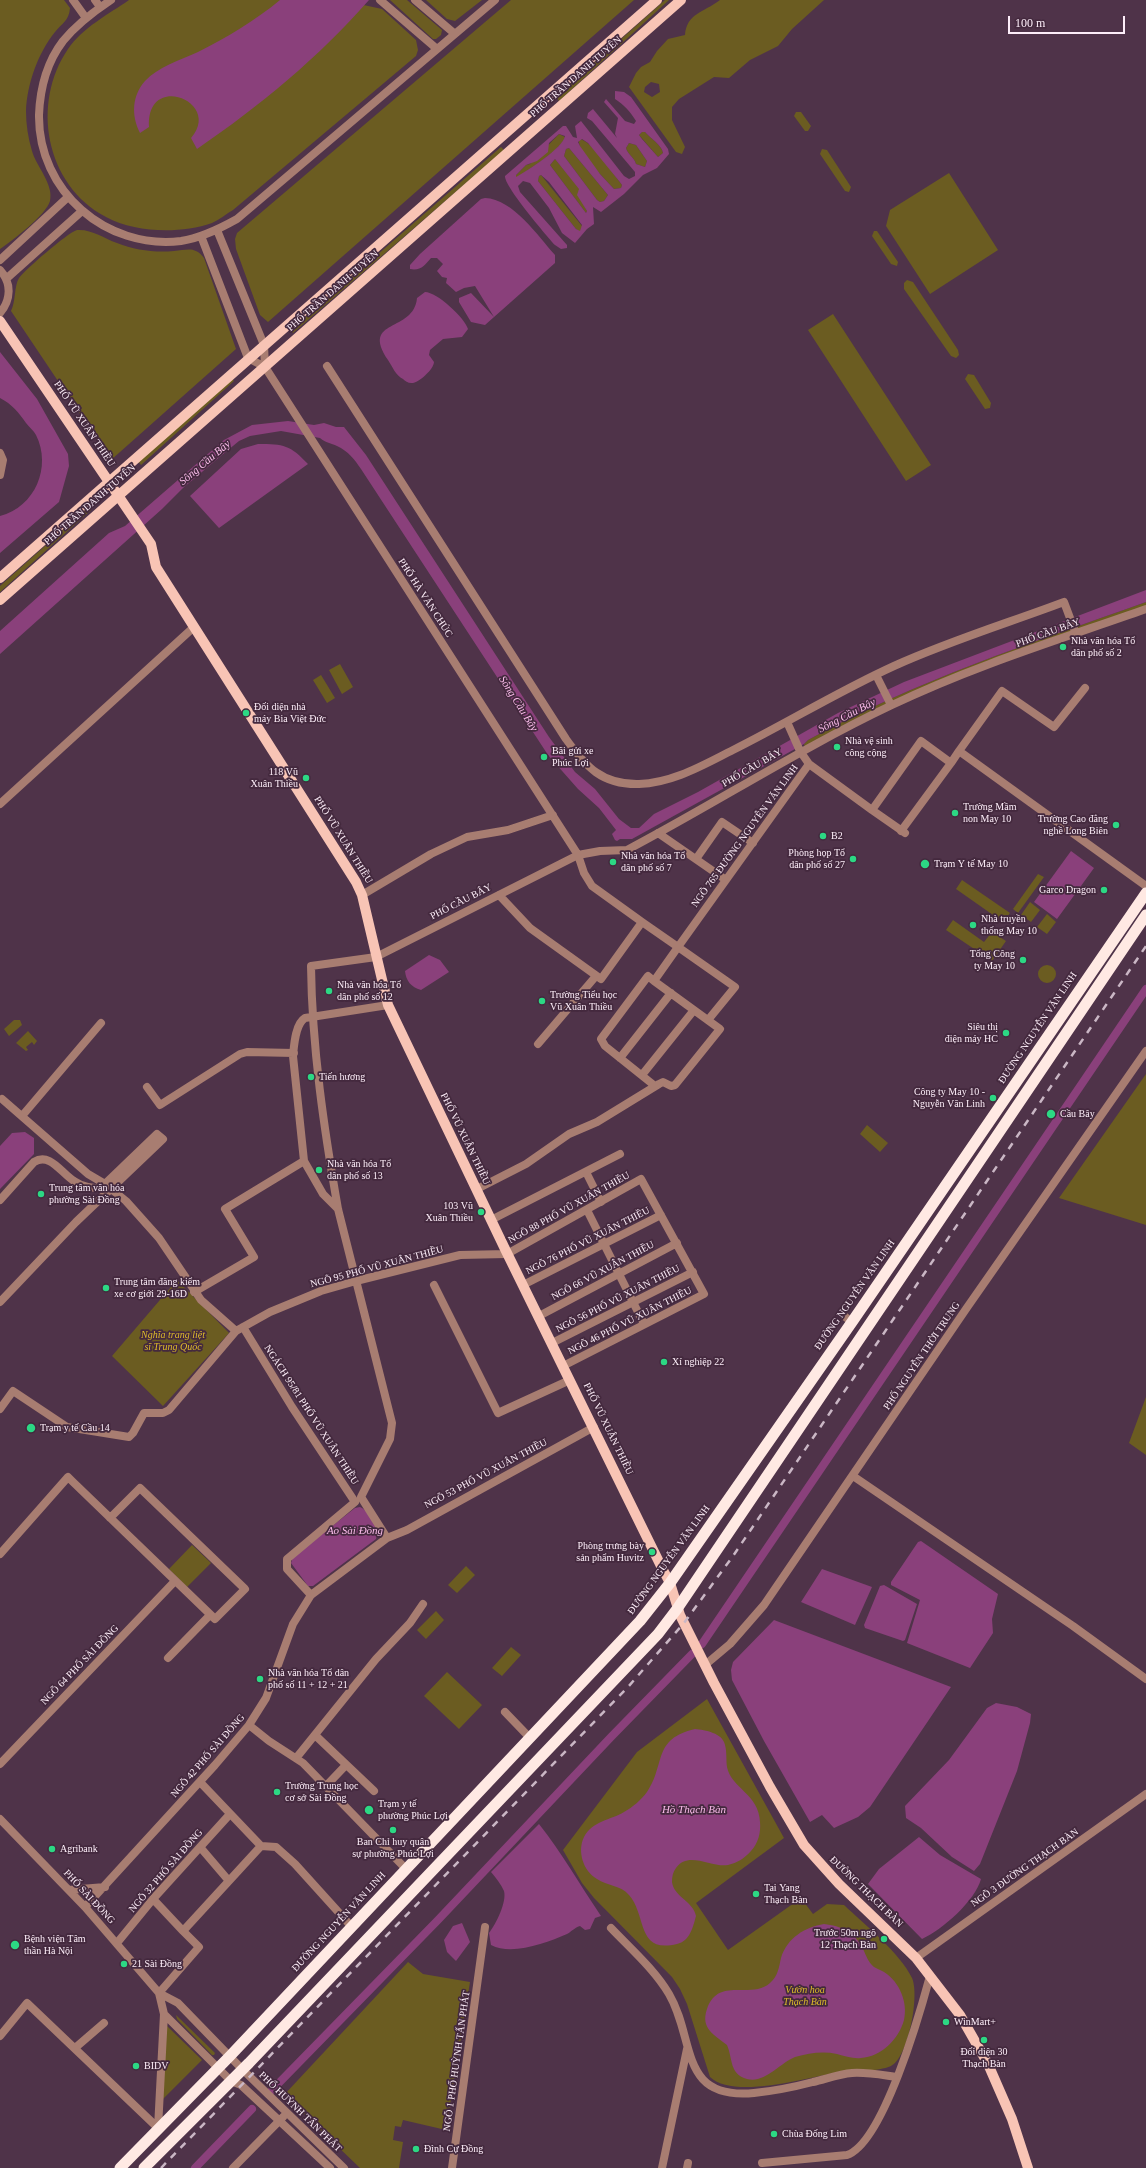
<!DOCTYPE html>
<meta charset="utf-8">
<style>
body{margin:0}
#map{position:relative;width:1146px;height:2168px;overflow:hidden;background:#4f3349;font-family:Georgia,serif}
canvas{display:block}
.scale{position:absolute;left:1008px;top:16px;width:117px;height:18px;box-sizing:border-box;border:2px solid #fdeef9;border-top:0;padding-left:5px;font-size:12px;line-height:14px;white-space:nowrap;color:#fdeef9;-webkit-text-stroke:3px #44293e;paint-order:stroke}
</style>
<div id="map">
<canvas width="1146" height="2168"></canvas>
<div class="scale">100 m</div>
</div>
<script>
const ctx = document.querySelector('canvas').getContext('2d');
ctx.lineJoin = 'round';
function fillPath(path, color) { ctx.fillStyle = color; ctx.fill(path, 'evenodd'); }
function stroke(path, color, width, dash) { ctx.strokeStyle = color; ctx.lineWidth = width; ctx.lineCap = dash ? 'butt' : 'round'; ctx.setLineDash(dash || []); ctx.stroke(path); }
function write(font, color, halo, rows, align = 'center') {
  ctx.font = font + ' Georgia,serif'; ctx.lineWidth = 3.5; ctx.setLineDash([]); ctx.textBaseline = 'middle'; ctx.strokeStyle = halo; ctx.fillStyle = color; for (const [text, x, y, turn = 0] of rows) {
    ctx.save(); ctx.translate(x, y); ctx.rotate((+turn || 0) * Math.PI / 180); ctx.textAlign = isNaN(turn) ? turn : align; if (halo) ctx.strokeText(text, 0, 0); ctx.fillText(text, 0, 0); ctx.restore();
  }
}
const green = new Path2D(`
 M0 0H64L70 8C69 21 62 23 55 32 38 53 27 84 26 111 26 124 28 138 32 151 36 166 54 184 50 201 46 215 13 240 0 249Z
 M129 0H355L359 4 382 9 416 40 418 50 416 56 233 210C226 214 219 220 212 223 180 234 136 233 106 217 45 185 31 103 68 49 82 28 109 14 129 0Z
 M390 0H407L442 30 441 35 436 39H433Z
 M426 0H482L455 21 447 19Z
 M511 0H634L268 322 260 315 236 249 235 239 237 233Z
 M665 0H669L559 101 556 97Z
 M720 0H824L792 29 778 46 750 60 729 78 714 77 679 99 672 107V120L685 147 682 154 676 152 629 87 636 73 641 67 650 62 657 51 668 39 685 35C687 13 703 13 720 0ZM651 82 659 84 660 92 652 97 644 92 645 87Z
 M796 112H801L811 126 808 131H805L794 116Z
 M642 132H645C650 138 662 145 663 153L658 157 639 135Z
 M559 134 565 137C562 149 528 170 516 178V175L526 165 530 164Z
 M579 139C590 139 612 172 619 181L622 185 621 188 614 189C606 180 576 151 579 139Z
 M629 143 636 145 647 161 645 167 636 164C634 157 628 155 626 148Z
 M501 147 504 150 293 333 291 330Z
 M569 148 608 195 604 201 600 202 597 200 564 156 566 149Z
 M822 149 827 150 851 187 849 192 845 191 820 154Z
 M555 159 580 189 578 193 587 211 586 213 550 165Z
 M949 173 998 250 930 294 886 226 890 210Z
 M541 175 582 226 583 229 580 232 576 229 538 181 539 176Z
 M77 230C92 229 103 238 117 243 135 250 155 253 174 251 187 250 195 246 204 258L236 349 111 460 11 311C16 301 14 286 19 278 25 270 67 233 77 230Z
 M874 231H877L898 262 897 266 891 264 872 236Z
 M907 280 913 282 958 350 959 355 956 358 951 356 904 289V283Z
 M833 314 931 465 906 481 808 330Z
 M968 374 974 375 991 403 990 408 985 409 965 379Z
 M232 379 234 381 141 465 138 461Z
 M90 506 91 510 0 592V586Z
 M1146 602V607L946 678 805 748 804 744 808 740C915 681 1031 643 1146 602Z
 M340 664 353 687 342 694 329 670Z
 M321 675 335 698 327 703 313 680Z
 M1038 874 1044 877 1018 913 1013 909Z
 M962 880 1010 913 1003 922 956 889Z
 M1030 902 1040 910 1031 922 1021 915Z
 M1047 914 1056 922 1047 934 1037 927Z
 M953 920 984 942 992 932 1006 941 992 961 946 930Z
 M1038 974a9 9 0 1 1 18 0a9 9 0 1 1-18 0Z
 M14 1020H20L22 1025 9 1036 4 1029Z
 M28 1031 37 1041 34 1045 32 1042 26 1047 28 1050 26 1051 16 1043Z
 M1146 1074V1225L1059 1198Z
 M867 1125 888 1143 880 1152 860 1134Z
 M177 1280 229 1333 163 1406 112 1356Z
 M1146 1397V1455L1129 1443Z
 M192 1545 211 1563 187 1587 169 1569Z
 M466 1566 475 1575 457 1593 448 1585Z
 M436 1611 444 1620 426 1639 417 1630Z
 M511 1647 521 1655 502 1676 492 1668Z
 M447 1672 482 1705 459 1729 424 1696Z
 M707 1699 784 1838 696 1903 728 1950 801 1898 813 1914 827 1904 844 1905C864 1924 901 1954 912 1978 920 1996 908 2058 891 2066 878 2072 854 2070 840 2072 809 2077 734 2100 710 2077L687 2004 680 1989 672 1977 594 1898 582 1883 563 1850 637 1752Z
 M408 1962 423 1974 470 1982 446 2130 403 2120 401 2127 395 2126 393 2140 403 2142 399 2168H360L284 2095Z
 M176 2015 215 2053 214 2055H212L177 2019Z
 M166 2025 202 2060 160 2102Z`);
const water = new Path2D(`
 M280 0H369C319 57 260 106 197 149L191 138C223 102 146 71 149 127L140 133C131 115 132 96 145 81 158 67 180 60 198 52 226 38 256 20 280 0Z
 M615 91 624 92 631 97 668 149 669 154 657 168 643 175 624 194 601 212 593 207 594 224 587 229 575 243 562 233 549 208 530 183 523 181 518 186 520 192 567 245V248L561 249 555 245C546 235 504 186 505 176L563 126H566L573 137 577 138 575 126 581 121 624 176 629 179 635 176V172L592 121 587 118 588 113 593 109 617 138 615 134 618 118 604 102 606 99 625 121 634 124 636 121C630 111 624 105 615 99ZM642 132H645C650 138 662 145 663 153L658 157 642 139 639 135ZM559 134 565 136C563 148 527 171 516 177V175L526 165 537 161 548 152 549 143ZM582 139 588 143 619 181 622 185 621 188 614 189 600 174 580 146 578 142ZM629 143 636 145 647 161 645 167 636 164C634 157 628 155 626 148ZM569 148 608 195 604 201 600 202 597 200 564 156 566 149ZM555 159 579 189 577 195 587 211 586 213 550 165ZM541 175 549 182 582 225 580 231 576 229 538 181 539 176Z
 M485 198C513 199 538 236 555 255V263L485 325 471 322 459 302V298L471 293 494 317 475 286 464 288 456 292 446 283 447 278 442 277 437 271 443 264 437 258H431C425 265 421 271 410 269V265L420 254 481 199Z
 M425 292C437 292 465 318 468 329L462 337 443 339 430 350 429 355 434 362C434 369 418 384 411 383 408 383 405 381 403 379 396 376 392 366 388 360 360 318 414 333 417 298Z
 M0 352 37 399 68 454 69 466 59 502 0 553V516C35 507 52 467 36 435 34 431 29 427 26 423 19 413 12 404 0 398Z
 M288 421 314 425 324 423 336 427H344L366 455 549 737 575 772 595 789 619 819 631 828H639L654 814 698 792 838 713 904 682 1146 590V602C1031 643 915 681 808 740L804 744 632 839H620L617 841 615 840 612 834 616 830 599 808 578 789 548 755 361 469C355 460 348 451 337 446 331 443 326 443 320 438L281 431 250 436 239 441 222 455 183 488 162 509 0 654V631L109 533 125 526 224 440 252 425Z
 M258 444C284 444 290 445 308 464L219 528 190 496 241 449Z
 M1071 851 1094 868 1057 919 1034 902Z
 M429 955 440 960 449 972 421 990C411 987 406 981 405 971Z
 M25 1132 34 1138V1154L0 1189V1146L12 1133Z
 M360 1507C368 1510 380 1529 376 1539L313 1586H308L291 1563 293 1557 355 1508Z
 M921 1541 998 1594 992 1619 993 1633 970 1668 907 1643 920 1600 891 1585V1582L918 1542Z
 M822 1569 872 1587 855 1625 801 1602Z
 M884 1585 917 1604 905 1640 903 1641 865 1628 864 1625 880 1586Z
 M774 1620 951 1687 870 1807 858 1817 834 1828 822 1815 810 1822 764 1741 732 1680 731 1670 733 1662Z
 M996 1703 1017 1707 1031 1714 1030 1723 1017 1771 980 1864 974 1871 952 1857 921 1828 906 1818 905 1806 949 1760 987 1708Z
 M695 1729C705 1730 723 1733 725 1745 727 1752 726 1760 727 1767 731 1788 759 1794 760 1822 761 1833 758 1843 751 1851 745 1858 737 1863 728 1865 712 1868 688 1850 676 1868 673 1872 672 1876 672 1882 674 1897 693 1901 696 1916 693 1927 690 1941 677 1944 636 1954 647 1915 629 1895 621 1885 607 1886 597 1879 583 1871 577 1851 584 1837 592 1821 611 1820 624 1812 633 1807 641 1800 647 1792 666 1764 652 1739 695 1729Z
 M539 1824C562 1853 580 1885 601 1916L595 1918 590 1929 585 1930 580 1926C574 1928 571 1932 567 1934 546 1943 512 1956 491 1945L489 1933C496 1924 507 1902 504 1891 501 1884 496 1878 491 1872Z
 M919 1837 940 1855 981 1879C975 1901 942 1930 922 1939L868 1884 879 1869Z
 M462 1923 470 1942 456 1961 447 1952 444 1940 453 1926Z
 M824 1924C841 1926 855 1932 863 1949 866 1955 868 1962 874 1967 877 1969 881 1970 884 1972 900 1982 908 2003 904 2020 899 2039 881 2057 861 2058 853 2059 845 2056 837 2054 823 2051 809 2053 795 2057 780 2063 764 2084 747 2079 729 2074 733 2059 727 2045 715 2035 700 2029 707 2009 718 1976 751 2000 770 1983 778 1976 779 1967 781 1958 787 1938 805 1927 824 1924Z`);
const canal = new Path2D(`
 M702 1644 1146 989
 M272 2090 438 1920 611 1737 692 1654
 M195 2168 252 2109`);
const minor = new Path2D(`
 M73 0 86 18
 M95 0 100 7
 M111 0C93 12 77 24 63 41 47 62 40 89 39 115 38 191 106 250 181 241 201 238 219 229 237 219L495 0
 M380 0 437 49
 M415 0 455 34
 M217 230 264 345 265 367
 M201 236 248 358 265 367 578 855 584 873 592 886 642 922
 M0 260 68 197
 M0 270C12 283 11 300 0 313
 M6 279 82 211
 M327 366 566 739C586 767 602 785 639 784 673 783 703 765 733 750 787 723 839 691 894 666 949 641 1008 623 1064 602L1076 634
 M0 453 3 460 0 475
 M876 675 891 705
 M787 722 800 751 809 764
 M959 751 1002 691 1054 727 1085 688
 M0 804 194 627
 M872 810 905 833
 M901 831 951 763
 M658 833 726 880
 M696 859 722 822 753 843
 M362 895 431 854 467 837 508 830 553 815
 M499 895 530 928 601 979 642 922 678 947 809 764 872 810 921 741 951 763 959 751 1146 886
 M654 981 648 976 601 1039 605 1046 655 1086
 M538 1044 596 976
 M620 1058 671 993
 M642 1075 694 1010
 M147 1087 160 1105 240 1054 247 1052 294 1053
 M2 1099 88 1174 105 1184 126 1201 159 1238 201 1300 236 1331 270 1312 321 1291 356 1281 460 1255 507 1254 641 1179 704 1294 563 1366
 M22 1116 101 1023
 M304 1161 323 1194 338 1209
 M586 1172 601 1202
 M477 1189 526 1164 569 1134 597 1122 659 1084 663 1082 671 1086 675 1085 720 1029 654 981 678 947 735 987 708 1020
 M0 1200 34 1162C50 1152 61 1173 74 1181 84 1188 98 1189 111 1188
 M587 1210 644 1324
 M491 1220 620 1154
 M434 1285 498 1413 570 1380
 M523 1285 661 1215
 M194 1292 254 1257 225 1209 304 1161 293 1056C294 1046 295 1024 305 1018L388 1005
 M0 1302 76 1222 163 1139 157 1134 105 1184
 M539 1316 677 1243
 M844 1316 852 1322
 M243 1327 292 1407 355 1502 287 1559V1569L311 1595
 M552 1343 693 1272
 M0 1409 13 1391 67 1427 129 1437 133 1433 144 1413H163L169 1410 236 1331
 M853 1476 1073 1626 1146 1679
 M387 1538 361 1497 390 1439 392 1423 338 1209C324 1129 312 1048 311 966L376 957 578 855 600 851 627 850C716 803 801 748 892 705 973 666 1061 639 1146 609
 M0 1554 68 1477 72 1481 215 1619 245 1589 140 1488 110 1518
 M168 1658 210 1615
 M705 1665 730 1644 764 1605 966 1309 1146 1051
 M505 1712 530 1738
 M249 1725 269 1741 303 1763 406 1869
 M315 1735 374 1791
 M297 1757 376 1659 410 1623 423 1604
 M0 1764 175 1581
 M200 1782 261 1846 276 1847 295 1864 351 1926
 M326 1786 346 1765
 M0 1819 85 1907 159 1993 178 2003 242 2069 344 2168
 M200 1847 229 1881
 M69 1890 105 1887
 M153 1899 183 1931
 M85 1907 215 1765 249 1725 266 1698 293 1624 311 1595 387 1538 407 1530 594 1427
 M611 1928C631 1949 654 1969 669 1994 696 2040 678 2100 754 2093 774 2091 794 2087 813 2082 826 2079 839 2074 852 2073 867 2072 882 2075 897 2077
 M117 1943 153 1899 230 1814
 M916 1958 1146 1794
 M159 1993 164 2014 231 2081 241 2085 330 2168
 M159 1993 199 1947 183 1931 261 1846
 M0 2036 27 2003 158 2128
 M75 2048 104 2023
 M158 2128 164 2014
 M762 2163 847 2155C883 2143 920 2013 930 1976
 M233 2168 283 2117
 M452 2168 485 1927
 M662 2168 687 2049
 M687 2168 688 2163`);
const major = new Path2D(`
 M0 321 151 544 156 567 356 882 362 895 388 1005 505 1249 662 1568 670 1583 680 1615 714 1683 770 1787 804 1845 839 1884 916 1958 960 2015 988 2064 1012 2119 1028 2168
 M0 578 657 0
 M0 600 681 0`);
const highway = new Path2D(`
 M120 2168 230 2056 640 1621 670 1583 852 1322 1146 893
 M144 2168 249 2063 658 1634 677 1609 1146 915`);
const rail = new Path2D(`
 M161 2168 628 1687 684 1623 733 1556 1146 946`);
const markers = [
 [1063,647,4,"#2cd884"],
 [246,713,4,"#2cd884"],
 [837,747,4,"#2cd884"],
 [544,757,4,"#2cd884"],
 [306,778,4,"#2cd884"],
 [955,813,4,"#2cd884"],
 [1116,825,4,"#2cd884"],
 [823,836,4,"#2cd884"],
 [853,859,4,"#2cd884"],
 [613,862,4,"#2cd884"],
 [925,864,5,"#2cd884"],
 [1104,890,4,"#2cd884"],
 [973,925,4,"#2cd884"],
 [1023,960,4,"#2cd884"],
 [329,991,4,"#2cd884"],
 [542,1001,4,"#2cd884"],
 [1006,1033,4,"#2cd884"],
 [311,1077,4,"#2cd884"],
 [993,1098,4,"#2cd884"],
 [1051,1114,5,"#2cd884"],
 [319,1170,4,"#2cd884"],
 [41,1194,4,"#2cd884"],
 [481,1212,4,"#2cd884"],
 [106,1288,4,"#2cd884"],
 [664,1362,4,"#2cd884"],
 [31,1428,5,"#2cd884"],
 [652,1552,4,"#2cd884"],
 [260,1679,4,"#2cd884"],
 [277,1792,4,"#2cd884"],
 [369,1810,5,"#2cd884"],
 [393,1830,4,"#2cd884"],
 [52,1849,4,"#2cd884"],
 [756,1894,4,"#2cd884"],
 [884,1939,4,"#2cd884"],
 [15,1945,5,"#2cd884"],
 [124,1964,4,"#2cd884"],
 [946,2022,4,"#2cd884"],
 [984,2040,4,"#2cd884"],
 [136,2066,4,"#2cd884"],
 [774,2134,4,"#2cd884"],
 [416,2149,4,"#2cd884"]
];
const streetNames = [
 ["PHỐ TRẦN DANH TUYÊN",576,77,-41],
 ["PHỐ TRẦN DANH TUYÊN",333,291,-41],
 ["PHỐ VŨ XUÂN THIỀU",84,424,56],
 ["PHỐ TRẦN DANH TUYÊN",90,505,-41],
 ["PHỐ HÀ VĂN CHÚC",425,598,57],
 ["PHỐ CẦU BÂY",1048,633,-20],
 ["PHỐ CẦU BÂY",752,768,-30],
 ["NGÕ 765 ĐƯỜNG NGUYỄN VĂN LINH",745,836,-54],
 ["PHỐ VŨ XUÂN THIỀU",343,840,58],
 ["PHỐ CẦU BÂY",461,902,-27],
 ["ĐƯỜNG NGUYỄN VĂN LINH",1038,1028,-56],
 ["PHỐ VŨ XUÂN THIỀU",465,1139,64],
 ["NGÕ 88 PHỐ VŨ XUÂN THIỀU",569,1208,-29],
 ["NGÕ 76 PHỐ VŨ XUÂN THIỀU",588,1241,-27],
 ["NGÕ 95 PHỐ VŨ XUÂN THIỀU",377,1267,-15],
 ["NGÕ 66 VŨ XUÂN THIỀU",603,1271,-28],
 ["ĐƯỜNG NGUYỄN VĂN LINH",855,1295,-55],
 ["NGÕ 56 PHỐ VŨ XUÂN THIỀU",618,1299,-27],
 ["NGÕ 46 PHỐ VŨ XUÂN THIỀU",630,1321,-27],
 ["PHỐ NGUYỄN THỜI TRUNG",922,1356,-56],
 ["NGÁCH 95/81 PHỐ VŨ XUÂN THIỀU",311,1415,57],
 ["PHỐ VŨ XUÂN THIỀU",608,1429,64],
 ["NGÕ 53 PHỐ VŨ XUÂN THIỀU",486,1474,-28],
 ["ĐƯỜNG NGUYỄN VĂN LINH",669,1560,-54],
 ["NGÕ 64 PHỐ SÀI ĐỒNG",80,1665,-46],
 ["NGÕ 42 PHỐ SÀI ĐỒNG",208,1756,-49],
 ["NGÕ 3 ĐƯỜNG THẠCH BÀN",1025,1868,-35],
 ["NGÕ 32 PHỐ SÀI ĐỒNG",166,1871,-49],
 ["ĐƯỜNG THẠCH BÀN",866,1892,44],
 ["PHỐ SÀI ĐỒNG",89,1897,47],
 ["ĐƯỜNG NGUYỄN VĂN LINH",339,1922,-47],
 ["NGÕ 1 PHỐ HUỲNH TẤN PHÁT",457,2061,-82],
 ["PHỐ HUỲNH TẤN PHÁT",300,2112,44]
];
const poiNames = [
 ["Nhà văn hóa Tổ",1071,641],
 ["dân phố số 2",1071,653],
 ["Đối diện nhà",254,707],
 ["máy Bia Việt Đức",254,719],
 ["Nhà vệ sinh",845,741],
 ["công cộng",845,753],
 ["Bãi gửi xe",552,751],
 ["Phúc Lợi",552,763],
 ["118 Vũ",298,772,"right"],
 ["Xuân Thiều",298,784,"right"],
 ["Trường Mầm",963,807],
 ["non May 10",963,819],
 ["Trường Cao đẳng",1108,819,"right"],
 ["nghề Long Biên",1108,831,"right"],
 ["B2",831,836],
 ["Phòng họp Tổ",845,853,"right"],
 ["dân phố số 27",845,865,"right"],
 ["Nhà văn hóa Tổ",621,856],
 ["dân phố số 7",621,868],
 ["Trạm Y tế May 10",934,864],
 ["Garco Dragon",1096,890,"right"],
 ["Nhà truyền",981,919],
 ["thống May 10",981,931],
 ["Tổng Công",1015,954,"right"],
 ["ty May 10",1015,966,"right"],
 ["Nhà văn hóa Tổ",337,985],
 ["dân phố số 12",337,997],
 ["Trường Tiểu học",550,995],
 ["Vũ Xuân Thiều",550,1007],
 ["Siêu thị",998,1027,"right"],
 ["điện máy HC",998,1039,"right"],
 ["Tiến hương",319,1077],
 ["Công ty May 10 -",985,1092,"right"],
 ["Nguyễn Văn Linh",985,1104,"right"],
 ["Cầu Bây",1060,1114],
 ["Nhà văn hóa Tổ",327,1164],
 ["dân phố số 13",327,1176],
 ["Trung tâm văn hóa",49,1188],
 ["phường Sài Đồng",49,1200],
 ["103 Vũ",473,1206,"right"],
 ["Xuân Thiều",473,1218,"right"],
 ["Trung tâm đăng kiểm",114,1282],
 ["xe cơ giới 29-16D",114,1294],
 ["Xí nghiệp 22",672,1362],
 ["Trạm y tế Cầu 14",40,1428],
 ["Phòng trưng bày",644,1546,"right"],
 ["sản phẩm Huvitz",644,1558,"right"],
 ["Nhà văn hóa Tổ dân",268,1673],
 ["phố số 11 + 12 + 21",268,1685],
 ["Trường Trung học",285,1786],
 ["cơ sở Sài Đồng",285,1798],
 ["Trạm y tế",378,1804],
 ["phường Phúc Lợi",378,1816],
 ["Ban Chỉ huy quân",393,1842,"center"],
 ["sự phường Phúc Lợi",393,1854,"center"],
 ["Agribank",60,1849],
 ["Tai Yang",764,1888],
 ["Thạch Bàn",764,1900],
 ["Trước 50m ngõ",876,1933,"right"],
 ["12 Thạch Bàn",876,1945,"right"],
 ["Bệnh viện Tâm",24,1939],
 ["thần Hà Nội",24,1951],
 ["21 Sài Đồng",132,1964],
 ["WinMart+",954,2022],
 ["Đối diện 30",984,2052,"center"],
 ["Thạch Bàn",984,2064,"center"],
 ["BIDV",144,2066],
 ["Chùa Đống Lim",782,2134],
 ["Đình Cự Đồng",424,2149]
];
const parkNames = [
 ["Nghĩa trang liệt",173,1335],
 ["sĩ Trung Quốc",173,1347],
 ["Vườn hoa",805,1990],
 ["Thạch Bàn",805,2002]
];
const waterNames = [
 ["Sông Cầu Bây",205,463,-40],
 ["Sông Cầu Bây",518,704,58],
 ["Sông Cầu Bây",847,716,-27],
 ["Ao Sài Đồng",355,1531],
 ["Hồ Thạch Bàn",694,1810]
];
fillPath(green, '#6b5c21');
fillPath(water, '#8a407b');
stroke(canal, '#8a407b', 8);
stroke(minor, '#a87d71', 8);
stroke(major, '#f8c4b5', 10);
stroke(highway, '#ffe9e3', 11);
stroke(rail, '#cab7c5', 2.5, [7, 7]);
for (const [x, y, r, color] of markers) { const dot = new Path2D(); dot.arc(x, y, r, 0, 2 * Math.PI); ctx.fillStyle = color; ctx.fill(dot); stroke(dot, '#44293e', 1.5); }
write('10px', '#fdeef9', '#44293e', streetNames);
write('10px', '#fdeef9', '#44293e', poiNames, 'left');
write('italic 10px', '#debd29', '#44293e', parkNames);
write('italic 11px', '#fabcea', '#44293e', waterNames);
</script>
